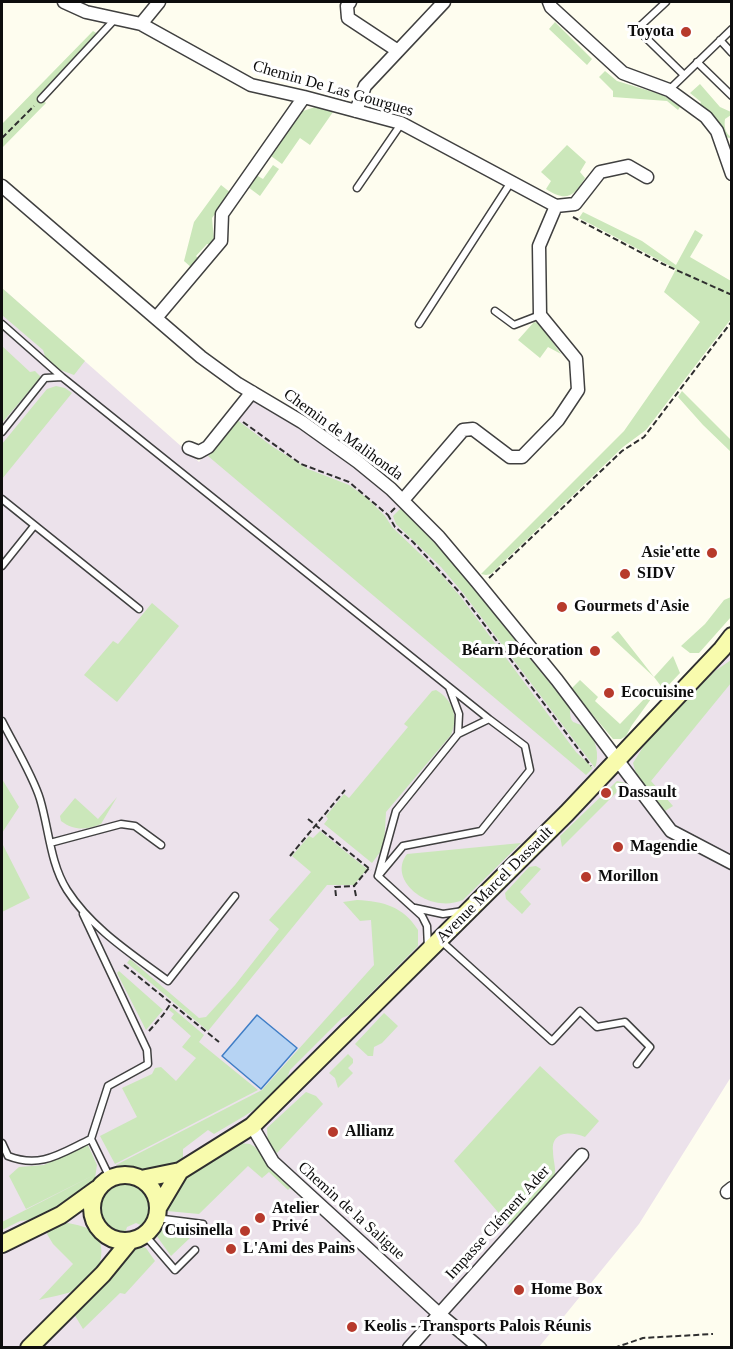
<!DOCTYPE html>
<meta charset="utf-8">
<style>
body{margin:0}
#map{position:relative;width:733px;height:1349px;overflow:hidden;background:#fefdef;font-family:"Times New Roman",serif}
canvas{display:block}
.frame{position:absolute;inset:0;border:3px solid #0d0d0d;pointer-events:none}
</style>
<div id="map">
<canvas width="733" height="1349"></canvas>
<div class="frame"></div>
</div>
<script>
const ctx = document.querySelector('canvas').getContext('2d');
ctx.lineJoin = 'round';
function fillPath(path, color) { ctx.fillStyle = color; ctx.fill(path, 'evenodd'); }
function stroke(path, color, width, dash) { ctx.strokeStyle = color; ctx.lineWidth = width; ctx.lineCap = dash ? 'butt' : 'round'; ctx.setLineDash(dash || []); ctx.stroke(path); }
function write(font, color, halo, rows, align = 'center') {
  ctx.font = font + ' "Times New Roman",serif'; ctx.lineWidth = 6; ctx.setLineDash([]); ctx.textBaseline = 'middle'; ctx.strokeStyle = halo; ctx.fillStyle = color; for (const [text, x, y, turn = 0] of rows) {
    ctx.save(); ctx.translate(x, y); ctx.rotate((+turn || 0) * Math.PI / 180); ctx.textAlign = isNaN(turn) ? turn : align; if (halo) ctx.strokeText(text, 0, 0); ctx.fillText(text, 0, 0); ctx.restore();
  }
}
const industrial = new Path2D(`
 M2 288 199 462 255 394 403 500 618 760 731 636V1077L639 1224 539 1347H2Z`);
const green = new Path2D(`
 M555 22 592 59 587 65 549 29Z
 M93 31 98 34 38 96 46 103 2 148V124Z
 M605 71 617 81 663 95 680 107 678 110 667 101 613 97V91L599 77Z
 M700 84 720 107 731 112V115L725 119C724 126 725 133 731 137V142L730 138 725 137 699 106 701 102 690 93Z
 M315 107 333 112 310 145 300 138 282 164 271 156 298 115 303 111Z
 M567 145 586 162 580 172 585 178C574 197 566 202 546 189L551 181 541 172Z
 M273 165 279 169 260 196 248 187 256 175 263 179Z
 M221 185 231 193 212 218 214 240 210 245 207 244 196 256 199 259 192 268 184 261 194 222Z
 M583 212 642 241 676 265 695 230 703 235 690 257 731 281V319L646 430 623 447 491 574 486 575 481 574 624 431 700 322 664 292 676 269 579 218Z
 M2 288 85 361 74 375 55 368 46 359 43 350 2 315Z
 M534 322 539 323 561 354 548 347 540 358 518 340Z
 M2 346 30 372 35 371 41 377 2 423Z
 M56 386 65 388 72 393 2 479V444L47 389Z
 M682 391 731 440V452L703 425 678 397Z
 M236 419 273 447 308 469 349 485 367 498 385 516 392 527 438 571 460 596 576 752 593 768 586 775 208 456Z
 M401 508 447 556 570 708C570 728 575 719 585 728 596 738 600 755 595 768L463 593 441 567 396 524 393 516Z
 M731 597V617L699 653H690L681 646 705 624 724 600Z
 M152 603 179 626 117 702 84 675 113 641 118 644Z
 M618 631 654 677 673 656 680 673 664 690 654 677 611 637Z
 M731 660V683L651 781 673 806 665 811 661 810 637 777 633 763 645 744 675 712 715 671Z
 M580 680 598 697 595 701 620 724 647 696 651 699 632 725 626 736 621 739H613L571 689Z
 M436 690C453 700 459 717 451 735L386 812 384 847 372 863 324 824 328 819 326 816 344 794 349 798 408 727 404 724 432 691Z
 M2 779 19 807 2 833Z
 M617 781 626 783 562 847 560 836Z
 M117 797 101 824C87 830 74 831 61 821L60 816 75 798 98 819Z
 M320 831 367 869 354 885H327L208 1031 127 963 130 959 199 1018 206 1017 235 985 279 929 269 920 311 872 292 856 309 836 313 838Z
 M2 843 30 898 2 912Z
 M521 843 463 900C455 903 448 904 440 903 417 901 390 876 407 854Z
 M536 866 541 869 520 892 531 904 522 914 506 899 505 893 529 867Z
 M357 900C383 901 404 907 418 930V946L349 1015 342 1018 290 1070C282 1099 238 1119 214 1134L208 1130 183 1149V1158C158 1173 143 1172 116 1165L262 1090 374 965 371 920 360 921 343 902Z
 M119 971 163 1010 146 1030 117 973Z
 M171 1007 204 1035 199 1042 258 1090 115 1164 100 1136 137 1117 122 1088 152 1074 155 1068 161 1067 176 1081 196 1058 182 1047 191 1036 171 1018 174 1014 169 1010Z
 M384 1013 398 1026 382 1043 374 1047 373 1056H368L355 1044Z
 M348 1054 353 1059V1063L348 1068 353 1073 338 1088 335 1078 329 1073Z
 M540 1066 599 1121 585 1137C571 1131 551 1131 553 1151 553 1160 556 1167 555 1176L510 1226 454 1161Z
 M306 1092 316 1096 323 1104 277 1153 268 1145 267 1128Z
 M87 1143 97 1165 95 1178 89 1188 39 1219 20 1221 2 1230V1222L94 1175 26 1209 9 1176 19 1167 44 1165Z
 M239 1143 250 1144 255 1147 271 1168 314 1204 311 1206 290 1188 288 1190 269 1172 262 1178 248 1166 199 1214 167 1211 164 1208 176 1184Z
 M122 1182C147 1183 156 1205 143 1226L136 1223 127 1227 125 1233H123C91 1226 90 1190 122 1182Z
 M68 1223C77 1225 87 1226 94 1233 109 1247 99 1276 84 1286 71 1294 53 1296 39 1300L73 1264 53 1244 47 1234 48 1229 60 1224Z
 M169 1226 196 1228 192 1236 171 1256 156 1235 158 1229Z
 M140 1246 146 1248 155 1261 125 1294 120 1293 83 1329 74 1314 134 1247Z`);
const water = new Path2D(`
 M257 1015 297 1048 261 1089 222 1056Z`);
const path = new Path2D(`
 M2 138 34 106
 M573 217 663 264 732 295
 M243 422 301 464 349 482 388 515
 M395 508 388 515 395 527 413 542 462 595 591 766
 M489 578 622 451 644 437 732 321
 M308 819 371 870
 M290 856 345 790
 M336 896 335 887 354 886
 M356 896 354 886 369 868
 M124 965 219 1042
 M149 1031 163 1015 171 1003
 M614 1348 643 1338 713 1334`);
const lane = new Path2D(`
 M666 2 637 29 684 75
 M720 40 732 53
 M697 62 732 96
 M669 90 732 29
 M41 99 116 18
 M357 188 401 124
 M495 311 514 325 540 315
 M2 324 62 377
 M419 324 511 182
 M2 432 45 378 62 377 489 719
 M2 499 139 609
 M2 566 34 526
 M449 687 459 714 458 734
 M2 721C13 743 33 776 40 799 49 829 50 863 67 890 92 929 132 954 168 981L235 896
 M50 843 121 824 135 826 161 845
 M378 876 396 811 458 734 489 719 525 746 530 770 481 831 403 846 378 876 422 916 427 926 428 948
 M415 908 443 914 463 911
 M83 914 147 1050 148 1064 108 1086 91 1139
 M440 940 552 1041 580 1011 597 1027 625 1022 650 1047 637 1064
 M2 1143 8 1156C41 1169 61 1153 91 1139L110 1178
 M156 1218 203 1224
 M144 1234 175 1270 195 1250`);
const street = new Path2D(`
 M64 2 86 12 141 24 251 85 304 97 401 123 556 206
 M350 2 347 6 348 18 398 51
 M549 2 551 7 623 73 669 90 706 117 717 131 732 174
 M141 24 159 2
 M356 111 365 86 444 2
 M2 186 201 357 238 384 302 422 358 462 391 489 439 537 477 582 557 680 671 831 732 863
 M556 206 575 204 600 172 628 166 647 177
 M156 318 221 241 222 214 304 97
 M189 448 199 452 208 447 252 392
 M403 500 463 430 473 429 510 457H522L558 420 578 390 576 359 540 315 539 246 556 206
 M252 1126 273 1162 438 1313 480 1348
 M727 1192 732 1188
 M409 1348 582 1155`);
const secondary = new Path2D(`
 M92 1208a33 33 0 1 1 66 0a33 33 0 1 1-66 0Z
 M141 1179 180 1171 252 1126 567 813 722 649 732 636
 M158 1208 180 1171
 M2 1244 61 1215 97 1189
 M29 1348 103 1274 130 1241`);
const markers = [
 [686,32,6,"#b73a2c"],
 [712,553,6,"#b73a2c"],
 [625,574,6,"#b73a2c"],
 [562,607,6,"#b73a2c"],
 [595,651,6,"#b73a2c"],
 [609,693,6,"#b73a2c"],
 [606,793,6,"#b73a2c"],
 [618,847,6,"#b73a2c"],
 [586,877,6,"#b73a2c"],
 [333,1132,6,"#b73a2c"],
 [260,1218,6,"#b73a2c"],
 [245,1231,6,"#b73a2c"],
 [231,1249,6,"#b73a2c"],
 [519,1290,6,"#b73a2c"],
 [352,1327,6,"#b73a2c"]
];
const poiNames = [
 ["Toyota",674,32,"right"],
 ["Asie'ette",700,553,"right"],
 ["SIDV",637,574],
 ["Gourmets d'Asie",574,607],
 ["Béarn Décoration",583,651,"right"],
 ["Ecocuisine",621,693],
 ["Dassault",618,793],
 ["Magendie",630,847],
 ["Morillon",598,877],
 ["Allianz",345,1132],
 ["Atelier",272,1209],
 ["Privé",272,1227],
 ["Cuisinella",233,1231,"right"],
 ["L'Ami des Pains",243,1249],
 ["Home Box",531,1290],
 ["Keolis - Transports Palois Réunis",364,1327]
];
const streetNames = [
 ["Chemin De Las Gourgues",333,89,16],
 ["Chemin de Malihonda",343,435,36],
 ["Avenue Marcel Dassault",495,885,-45],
 ["Chemin de la Saligue",351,1211,42],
 ["Impasse Clément Ader",498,1223,-48]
];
fillPath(industrial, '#ece2eb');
fillPath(green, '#cbe7ba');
fillPath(water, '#b6d3f3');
stroke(water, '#407ec6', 1.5);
stroke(lane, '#404040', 9);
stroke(street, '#404040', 15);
stroke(secondary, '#2f2f2f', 20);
stroke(path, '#2f2f2f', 2, [6, 3]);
stroke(lane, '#fff', 6);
stroke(street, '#fff', 12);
stroke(secondary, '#f8fbad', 16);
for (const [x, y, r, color] of markers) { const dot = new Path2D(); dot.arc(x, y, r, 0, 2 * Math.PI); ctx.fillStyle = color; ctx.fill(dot); stroke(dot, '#fff', 2); }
write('bold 16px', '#0d0d0d', '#fff', poiNames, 'left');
write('16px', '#0d0d0d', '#fff', streetNames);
</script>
